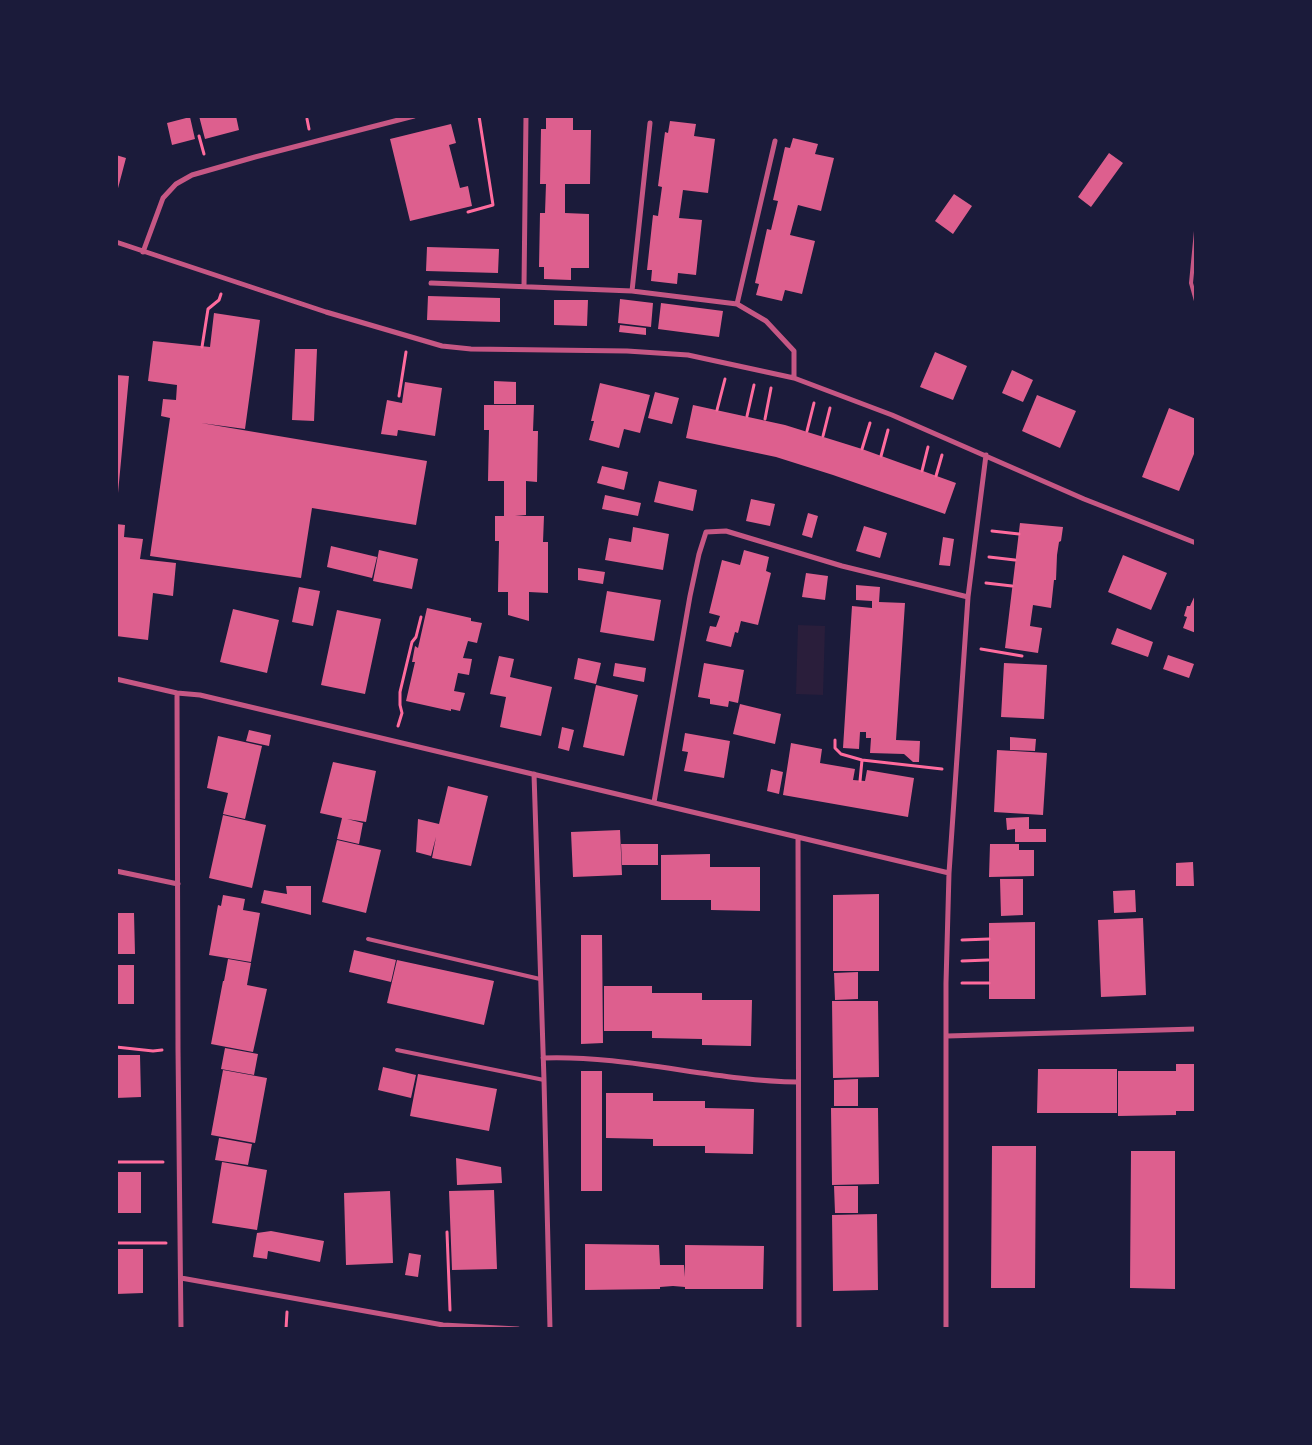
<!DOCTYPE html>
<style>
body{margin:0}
#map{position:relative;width:1312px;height:1445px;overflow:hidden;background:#1b1b3a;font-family:Commissioner,sans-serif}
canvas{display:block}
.frame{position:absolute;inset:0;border:118px solid #1b1b3a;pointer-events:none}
</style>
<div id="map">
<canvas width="1312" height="1445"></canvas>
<div class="frame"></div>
</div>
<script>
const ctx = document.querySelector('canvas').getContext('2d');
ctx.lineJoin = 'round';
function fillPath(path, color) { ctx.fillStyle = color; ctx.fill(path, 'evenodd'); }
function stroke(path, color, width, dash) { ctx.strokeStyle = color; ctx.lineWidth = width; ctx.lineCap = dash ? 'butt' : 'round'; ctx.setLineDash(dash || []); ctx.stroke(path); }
const green = new Path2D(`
 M798 625 825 626 823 695 796 694Z`);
const building = new Path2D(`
 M199 116H236L239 130 205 139Z
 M190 117 195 139 172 145 167 123Z
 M546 117 573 118V130H591L590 184H565V213L589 214V268H571V280L544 279V267H539L540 213H545L546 184H540L541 129H546Z
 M670 121 696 124 694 136 715 139 708 193 683 190 679 218 702 220 696 275 678 273 677 284 651 281 652 270H647L653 215 658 216 662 187 658 186 665 132 668 133Z
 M451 124 456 143 449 145 460 188 468 186 472 206 410 221 390 139Z
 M793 138 818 144 815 154 834 158 821 211 798 205 790 235 815 241 802 294 785 290 782 301 756 295 759 284 755 283 767 229 771 230 778 201 773 200 785 147 790 148Z
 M1109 153 1123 163 1091 207 1078 197Z
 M116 155 126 158 117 192H116Z
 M954 194 972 206 953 234 935 221Z
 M427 247 499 249 498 273 426 271Z
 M428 296 500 298V322L427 320Z
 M620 299 653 303 651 327 618 323Z
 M554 300H588L587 326 554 325Z
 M661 303 723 311 719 337 658 329Z
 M214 313 260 320 245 429 201 423 427 461 416 525 312 508 301 578 150 556 170 418 161 416 163 399 176 400 177 385 148 381 153 341 210 347Z
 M620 325 646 328V335L619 332Z
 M295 349H317L314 421 292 420Z
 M935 352 967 366 953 400 920 387Z
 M1012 370 1033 380 1023 402 1002 393Z
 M116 375 129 376 118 493H116Z
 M494 381 516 382V404H494Z
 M405 382 442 388 435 436 398 430 397 436 381 434 387 400 402 403Z
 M600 383 650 395 640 433 624 429 619 448 589 440 594 421H591Z
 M655 392 679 398 672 424 648 418Z
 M1037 395 1076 411 1060 448 1022 431Z
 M484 405H534L533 431H538L537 482 526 481V515L515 516H544L543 542H548V593L529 592V621L508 615V592H498L499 541H495V516H504V481H488L489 430H484Z
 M693 405 785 425 862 449 956 483 945 514 833 475 776 457 686 438Z
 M1169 408 1196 419V449L1179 491 1142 477Z
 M602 466 628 472 624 490 597 483Z
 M659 481 697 490 693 511 654 502Z
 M605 495 641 503 638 516 602 509Z
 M751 499 775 504 770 526 746 521Z
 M808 513 818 516 812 538 802 535Z
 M1020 523 1063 527 1061 541 1059 542 1057 555 1056 580H1054L1051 608 1033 605 1030 626 1042 628 1038 653 1005 648Z
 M116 524 125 525 124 537 143 539 140 559 176 563 173 596 153 593 148 640 116 636Z
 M864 526 887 533 880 558 856 551Z
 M633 527 669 534 663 570 605 560 609 538 631 542Z
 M943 537 954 539 950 566 939 565Z
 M331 546 377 557 372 578 327 567Z
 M379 550 418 559 412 589 373 581Z
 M744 550 769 557 766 571 771 573 758 625 741 621 738 633 735 632 731 647 706 641 710 626 716 627 720 616 709 613 722 560 740 565Z
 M1123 555 1167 573 1151 610 1108 592Z
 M578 568 605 572 603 584 578 580Z
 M806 573 828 576 825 600 802 597Z
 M856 585 880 587 879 602 905 603 896 740 920 741 919 762H913L904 754 870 753 871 738H866V732H860L859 749 843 748 852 606 872 608V601L856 600Z
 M299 587 320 591 313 626 292 622Z
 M607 591 661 600 654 641 600 632Z
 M1196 593V633L1183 628 1187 617 1184 616 1187 606H1190Z
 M427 608 471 618V621L482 623 477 643 468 641 463 658 472 659 469 675 458 673 454 691 465 693 460 711 451 709V711L406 701 415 662H412L415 646 418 648Z
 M233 609 279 620 267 673 220 662Z
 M337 610 381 619 365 694 321 685Z
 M1117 628 1153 642 1148 657 1111 644Z
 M1168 655 1194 664 1189 678 1163 669Z
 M499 656 514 659 510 677 552 687 541 736 500 727 506 697 490 694Z
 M578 658 601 663 596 684 574 679Z
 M615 663 646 668 644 682 613 676Z
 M704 663 744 670 738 703 729 701 728 707 710 704V699L698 697Z
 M1004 663 1047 665 1044 719 1001 717Z
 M596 685 638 695 624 756 583 747Z
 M740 704 781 714 775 744 733 734Z
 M562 727 574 730 569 751 558 748Z
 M249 730 271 735 269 746 246 741Z
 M685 733 730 741 724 778 684 771 688 752 682 751Z
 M218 736 262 746 245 819 223 814 228 793 207 788Z
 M1010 737 1036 739 1035 751 1010 750Z
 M791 743 822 749 820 763 855 769 853 780 865 781 867 770 914 778 908 817 783 795Z
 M997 750 1047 753 1043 815 994 812Z
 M333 762 376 771 366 822 347 819 363 823 359 844 337 839 342 818 320 813Z
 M771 769 783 772 779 794 767 791Z
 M448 786 488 796 471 866 432 858 436 837 431 856 416 852 418 819 439 824Z
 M223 815 266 825 252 888 209 878Z
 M1029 817V829H1046V842H1015V829L1007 830 1006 818Z
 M620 830 622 875 573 877 571 832Z
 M337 840 381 850 366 913 322 902Z
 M621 844H658V865H622Z
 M990 844H1019V850H1034V876L989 877Z
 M710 854V867H760V911L711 910V900H661V855Z
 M1193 862 1194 886H1176V863Z
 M1000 879H1023V915L1001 916Z
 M286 886H311V915L261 903 264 890 287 894Z
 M1135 890 1136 912 1114 913 1113 891Z
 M879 894V971H833V895Z
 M223 895 245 899 243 910 260 913 251 962 209 955 218 905 221 906Z
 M116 913H134L135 954H116Z
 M1143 918 1146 995 1101 997 1098 920Z
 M1035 922V999H989V923Z
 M581 935H602L603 1043 581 1044Z
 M354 950 396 960 391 982 349 972Z
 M228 959 251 963 247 985 267 989 253 1052 211 1044 223 981H224Z
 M397 960 494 981 484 1025 387 1003Z
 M116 965H134V1004H116Z
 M858 972V999L835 1000 834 973Z
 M604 986H652V993H702V1000H752L751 1046 702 1045V1039L652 1038V1031H604Z
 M832 1001H878L879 1077 833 1078Z
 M225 1048 258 1054 254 1075 221 1069Z
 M116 1055H140L141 1097 116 1098Z
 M1176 1064H1196V1111H1176V1115L1118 1116V1071H1176Z
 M383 1067 416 1075 411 1098 378 1090Z
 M1038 1069H1117V1113H1037Z
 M223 1070 267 1078 255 1143 211 1135Z
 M581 1071H602V1191H581Z
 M418 1074 497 1089 489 1131 410 1116Z
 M858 1079V1106H834V1080Z
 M606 1093H653V1101H705V1108L754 1109 753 1154 705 1153V1146H653V1139L606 1138Z
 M831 1108H878L879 1184 832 1185Z
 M219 1138 252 1144 248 1165 215 1160Z
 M992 1146H1036L1035 1288H991Z
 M1131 1151H1175V1289L1130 1288Z
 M456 1158 501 1167 502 1183 457 1185Z
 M222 1162 267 1170 257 1230 212 1223Z
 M116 1172H141V1213H116Z
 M834 1186H858V1213H835Z
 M494 1190 497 1269 452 1270 449 1191Z
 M390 1191 393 1263 346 1265 344 1193Z
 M877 1214 878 1290 833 1291 832 1215Z
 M271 1231 324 1241 320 1262 268 1251 267 1259 253 1257 257 1233Z
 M585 1244 659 1245 660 1265H684L685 1277V1245L764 1246 763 1289H685V1287L673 1286 660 1287V1289L585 1290Z
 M116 1249H143V1293L116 1294Z
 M409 1253 421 1255 418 1277 405 1275Z`);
const path = new Path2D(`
 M307 119 309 129
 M199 136 204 154
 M468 212 493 205 479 116
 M202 347 208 309 219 300 221 294
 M399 396 406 352
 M717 410 725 379
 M747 416 754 385
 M765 419 771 388
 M807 431 814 403
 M823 436 830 408
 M862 449 870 423
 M881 456 888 430
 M922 471 928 447
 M936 476 942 455
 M992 531 1019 534
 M989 557 1015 560
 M986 583 1012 586
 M981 649 1022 656
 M398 726 402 713 400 705V692L412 642 416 637 421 617
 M835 740V748L841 754 862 760 942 769
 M860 781 862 760
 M962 940 989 939
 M962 961 988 960
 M962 983H989
 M116 1047 153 1051 162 1050
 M116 1162H163
 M447 1232 450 1310
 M116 1243H166
 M286 1329 287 1312`);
const service = new Path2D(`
 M1196 231 1191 283 1196 301
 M368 939 540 979
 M397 1050 544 1080`);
const minor = new Path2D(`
 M116 242 326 312 442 346 471 349 627 351 688 355 794 378 892 415 1084 499 1196 543
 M143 252 163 198 176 184 192 175 255 157 414 116
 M431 283 632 291 737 304 766 321 794 351V378
 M524 286 526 116
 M632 291 650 123
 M737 304 775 141
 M116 679 177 693 200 695 949 873
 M177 693 178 1049 181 1329
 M534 774 544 1080 550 1329
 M654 802 690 596 699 554 706 532 726 531 842 566 968 597
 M798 838 799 1329
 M116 871 178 884
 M947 1036 1196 1029
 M543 1058C629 1055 713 1081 798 1082
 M181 1278 443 1325 518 1329
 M946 1329V983L949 873 968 597 986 455`);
fillPath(green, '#2a1e3b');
fillPath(building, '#dd5f8e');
stroke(path, '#ff6b9d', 3);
stroke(service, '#c65784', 4);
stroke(minor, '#c65784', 5);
</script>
